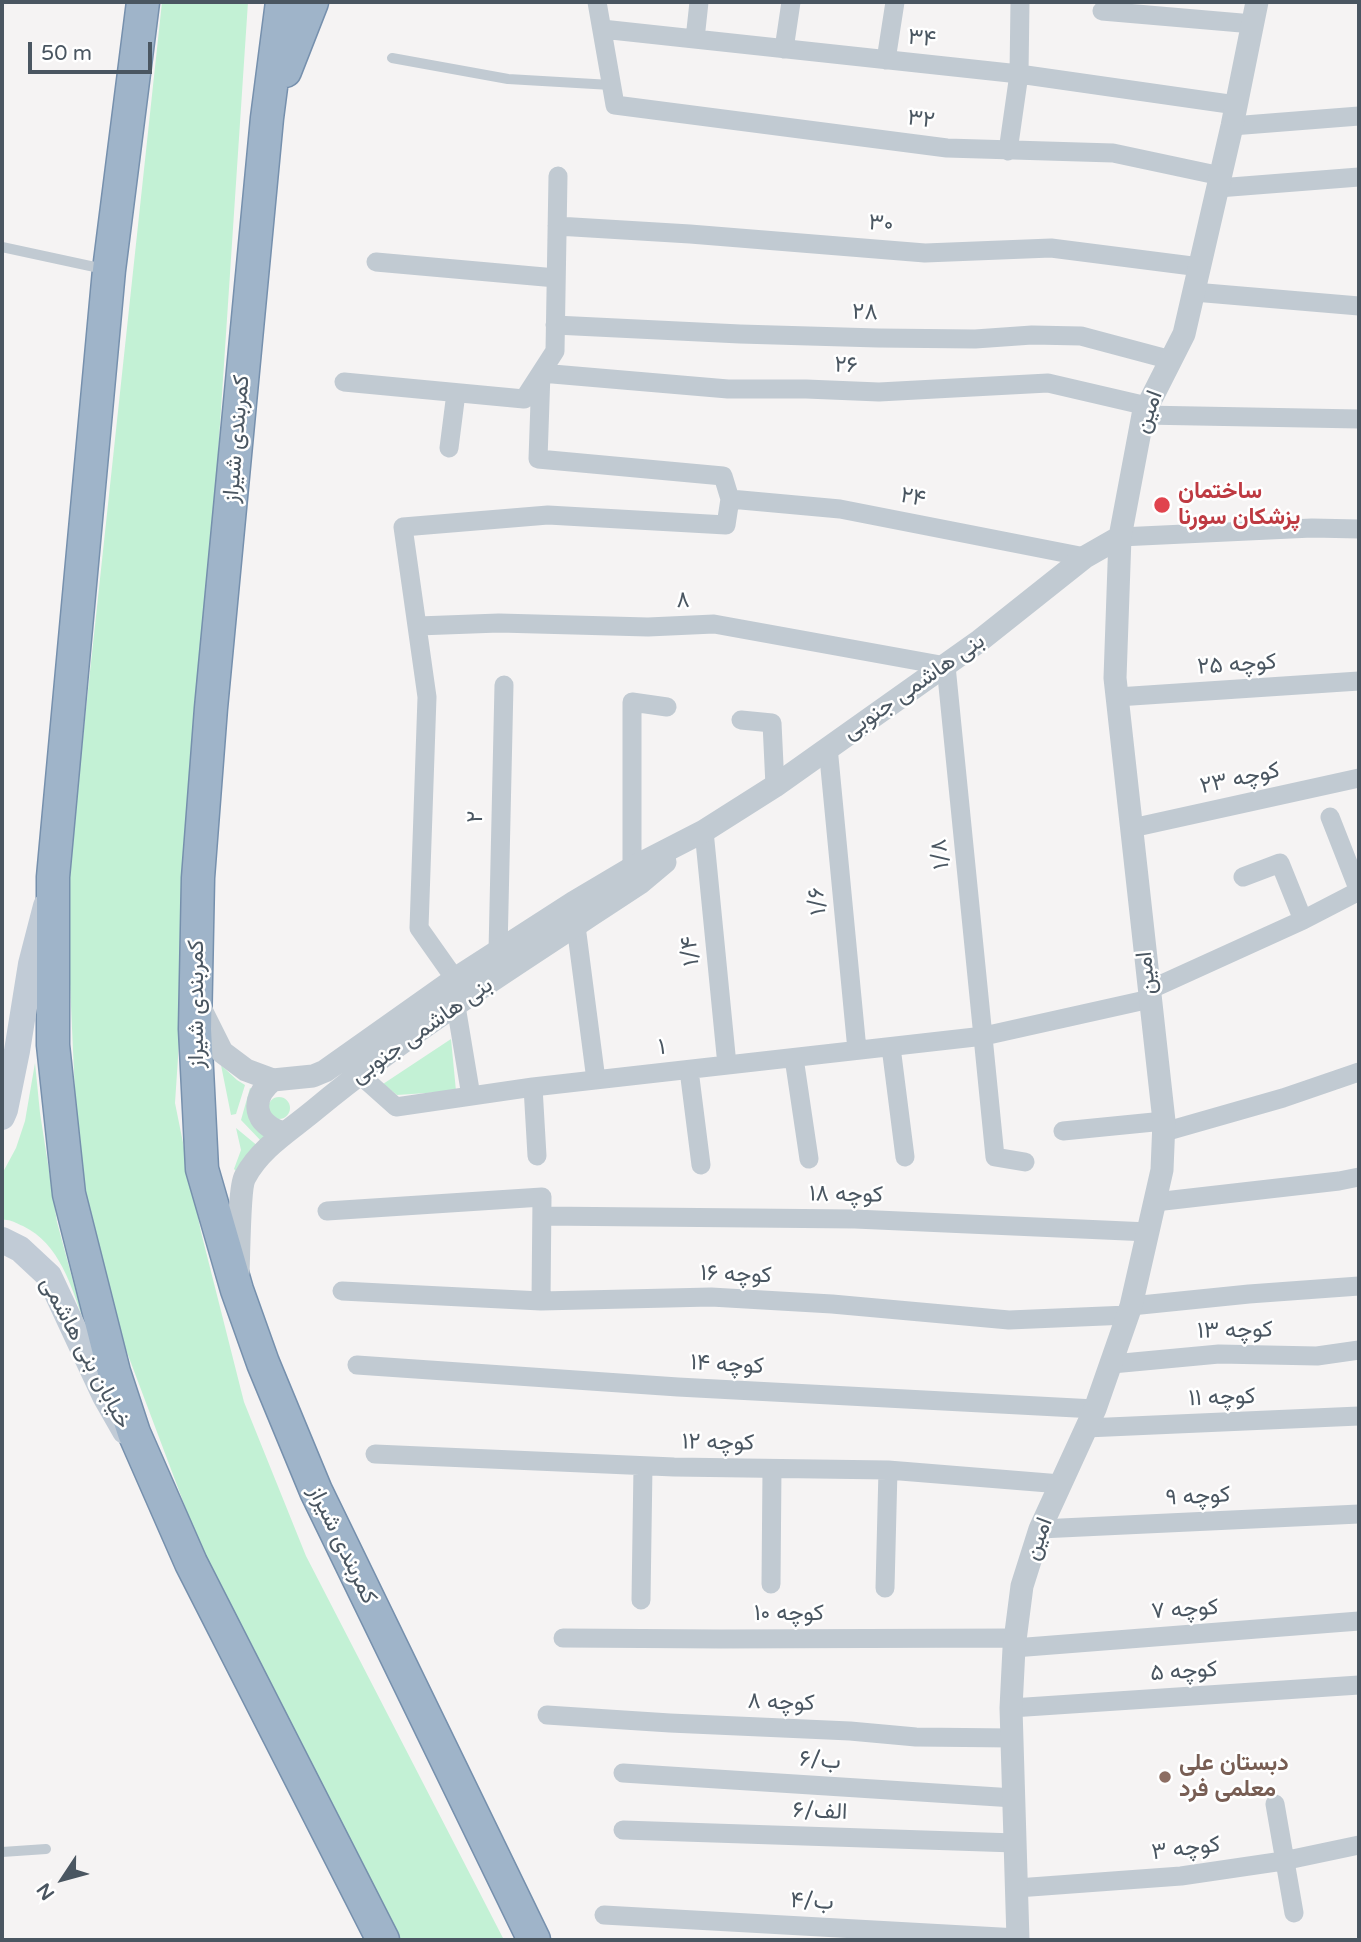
<!DOCTYPE html>
<meta charset="utf-8">
<style>
body{margin:0}
#map{position:relative;width:1361px;height:1942px;overflow:hidden;background:#f5f3f3;font-family:"Varela Round",sans-serif}
canvas{display:block}
.frame{position:absolute;inset:0;border:4px solid #4a5661;pointer-events:none}
.north{position:absolute;left:28px;top:1844px;width:70px;height:70px;-webkit-text-stroke:5px #fff;paint-order:stroke;rotate:234deg;font-size:19px;font-weight:700;line-height:28px;text-align:center;color:#4a5661}
.north::after{content:'';display:block;margin:auto;width:24px;height:32px;background:#4a5661;clip-path:polygon(50% 0,100% 100%,50% 72%,0 100%)}
.scale{position:absolute;left:28px;top:42px;width:124px;height:32px;box-sizing:border-box;border:4px solid #4a5661;border-top:0;padding-left:9px;font-size:21px;line-height:24px;white-space:nowrap;color:#4a5661;-webkit-text-stroke:5px #fff;paint-order:stroke}
</style>
<div id="map">
<canvas width="1361" height="1942"></canvas>
<div class="frame"></div>
<div class="north">N</div>
<div class="scale">50 m</div>
</div>
<script>
const ctx = document.querySelector('canvas').getContext('2d');
ctx.lineJoin = 'round';
function fillPath(path, color) { ctx.fillStyle = color; ctx.fill(path, 'evenodd'); }
function stroke(path, color, width, dash) { ctx.strokeStyle = color; ctx.lineWidth = width; ctx.lineCap = dash ? 'butt' : 'round'; ctx.setLineDash(dash || []); ctx.stroke(path); }
function write(font, color, halo, rows, align = 'center') {
  ctx.font = font + ' "Varela Round",Vazirmatn,sans-serif'; ctx.lineWidth = 5; ctx.setLineDash([]); ctx.textBaseline = 'middle'; ctx.strokeStyle = halo; ctx.fillStyle = color; for (const [text, x, y, turn = 0] of rows) {
    ctx.save(); ctx.translate(x, y); ctx.rotate((+turn || 0) * Math.PI / 180); ctx.textAlign = isNaN(turn) ? turn : align; if (halo) ctx.strokeText(text, 0, 0); ctx.fillText(text, 0, 0); ctx.restore();
  }
}
const green = new Path2D(`
 M162 2H248L175 1103 201 1232 244 1402 306 1556 504 1940H401L201 1549 125 1347 78 1161 66 895Z
 M451 1039 456 1091 397 1095 383 1084Z
 M35 1063 40 1113 57 1222 84 1322C71 1286 60 1244 23 1226 15 1223 10 1219 2 1220V1174L16 1148 25 1121Z
 M221 1065 237 1080 245 1085 236 1114 231 1115Z
 M250 1088 256 1091 268 1139 263 1143 241 1120Z
 M268 1108a11 11 0 1 1 22 0a11 11 0 1 1-22 0Z
 M236 1128 259 1147 240 1175 234 1169 241 1150Z`);
const service = new Path2D(`
 M392 58 508 79 611 85
 M2 247 104 269
 M2 1852 46 1849`);
const minor = new Path2D(`
 M597 2 615 105 947 148 1113 153 1221 176
 M1102 11 1253 24
 M602 29 1019 74 1236 105
 M695 39 699 2
 M784 49 791 2
 M886 60 895 2
 M1232 126 1359 116
 M1008 151 1019 74 1020 2
 M1218 188 1359 177
 M557 226 690 234 925 253 1051 248 1200 267
 M376 262 556 278
 M1194 292 1359 306
 M555 325 740 334 878 338 975 339 1032 335 1081 336 1171 360
 M344 382 524 399 555 351 558 176
 M1143 415 1359 419
 M449 448 456 393
 M730 499 840 509 1085 557
 M1120 537 1312 528 1359 529
 M418 626 499 623 648 627 714 624 946 666 995 1157 1025 1162
 M1117 697 1359 681
 M741 720 772 723 775 786
 M828 747 857 1050
 M1330 817 1359 891
 M1132 828 1359 778
 M704 831 727 1065
 M632 868V702L667 707
 M1243 877 1280 863 1303 920
 M576 926 596 1080
 M498 951 504 685
 M455 979 419 928 427 697 403 527 548 515 726 525 730 499 723 476 538 459 541 373 728 389H806L879 392 1048 383 1147 406
 M1149 990 1303 920 1359 891
 M456 1006 471 1096
 M891 1047 905 1157
 M794 1058 809 1159
 M689 1070 701 1165
 M359 1074 396 1107 533 1087 984 1036 1150 999
 M533 1087 537 1156
 M1063 1131 1164 1121
 M1164 1132 1283 1098 1359 1072
 M1155 1202 1339 1181 1359 1177
 M327 1211 542 1197 541 1301
 M542 1216 855 1219 1149 1232
 M342 1291 541 1301 711 1297 832 1304 1009 1320 1128 1315
 M1131 1306 1249 1294 1359 1286
 M1112 1364 1219 1354 1317 1356 1359 1350
 M357 1365 678 1387 1095 1409
 M1086 1428 1359 1416
 M375 1454 674 1467 888 1470 1061 1484
 M1040 1529 1359 1514
 M771 1584 772 1469
 M885 1588 888 1470
 M641 1600 643 1466
 M563 1638 721 1639 1015 1638
 M1014 1648 1359 1621
 M1011 1708 1359 1685
 M547 1715 670 1723 850 1731 916 1737 1012 1738
 M623 1773 1014 1798
 M1275 1804 1294 1913
 M623 1830 1015 1843
 M1017 1888 1181 1876 1283 1861 1359 1845
 M604 1915 1018 1938`);
const tertiary = new Path2D(`
 M197 1002 222 1052 246 1070 273 1080 313 1076 325 1071 455 979 573 903 632 868 704 831 775 786 978 642 1085 557 1120 537
 M273 1080C249 1099 254 1125 284 1133
 M238 1272C239 1256 239 1187 245 1177 261 1147 291 1130 317 1108 418 1025 531 955 640 883L665 862
 M1018 1940 1011 1708 1014 1648 1022 1586 1040 1529 1095 1409 1131 1306 1162 1170 1164 1121 1115 678 1120 537 1143 415 1184 334 1232 126 1257 2`);
const secondary = new Path2D(`
 M2 1117 5 1110 17 1051 31 964 46 906
 M2 1240 20 1249 49 1276 105 1396 125 1431`);
const trunk = new Path2D(`
 M143 2 109 270 53 877V1045L69 1194 114 1372 134 1433 191 1563 383 1940
 M282 2 267 118 211 708 198 878 195 1029 202 1169 237 1290 263 1363 316 1491 534 1940
 M285 71 312 2`);
const markers = [
 [1162,505,9,"#e0444e"],
 [1165,1777,7,"#8d6e63"]
];
const streetNames = [
 ["۳۴",922,39,6],
 ["۳۲",921,120,7],
 ["۳۰",881,224,5],
 ["۲۸",865,313,1],
 ["۲۶",846,366,2],
 ["امین",1149,412,-70],
 ["کمربندی شیراز",237,439,-85],
 ["۲۴",913,498,11],
 ["۸",683,601,-2],
 ["کوچه ۲۵",1237,665,-4],
 ["بنی هاشمی جنوبی",914,687,-35],
 ["کوچه ۲۳",1240,779,-12],
 ["۲",476,817,-89],
 ["۱/۸",941,854,-96],
 ["۱/۶",818,901,-96],
 ["۱/۴",691,951,-96],
 ["امین",1147,973,-96],
 ["کمربندی شیراز",197,1004,-90],
 ["بنی هاشمی جنوبی",422,1031,-35],
 ["۱",662,1048,-6],
 ["کوچه ۱۸",846,1195,1],
 ["کوچه ۱۶",736,1275,2],
 ["کوچه ۱۳",1235,1331,-1],
 ["خیابان بنی هاشمی",85,1353,62],
 ["کوچه ۱۴",727,1365,3],
 ["کوچه ۱۱",1222,1398,-2],
 ["کوچه ۱۲",718,1443,1],
 ["کوچه ۹",1198,1497,-3],
 ["امین",1039,1539,-70],
 ["کمربندی شیراز",342,1545,64],
 ["کوچه ۷",1185,1610,-4],
 ["کوچه ۱۰",789,1614],
 ["کوچه ۵",1184,1672,-4],
 ["کوچه ۸",781,1703,2],
 ["ب/۶",820,1761,4],
 ["۶/الف",820,1812,2],
 ["کوچه ۳",1186,1849,-7],
 ["۴/ب",812,1902,3]
];
const healthNames = [
 ["ساختمان",1178,492],
 ["پزشکان سورنا",1178,518]
];
const educationNames = [
 ["دبستان علی",1179,1764],
 ["معلمی فرد",1179,1790]
];
fillPath(green, '#c3f1d5');
stroke(trunk, '#7690ad', 35);
stroke(service, '#c1cad2', 10);
stroke(minor, '#c1cad2', 19);
stroke(tertiary, '#c1cad2', 23);
stroke(secondary, '#c1cbd6', 26);
stroke(trunk, '#9fb4c9', 32);
for (const [x, y, r, color] of markers) { const dot = new Path2D(); dot.arc(x, y, r, 0, 2 * Math.PI); ctx.fillStyle = color; ctx.fill(dot); stroke(dot, '#fff', 2.5); }
write('23px', '#4a5661', '#fff', streetNames);
write('bold 23px', '#be3a42', '#fff', healthNames, 'left');
write('bold 23px', '#785e54', '#fff', educationNames, 'left');
</script>
